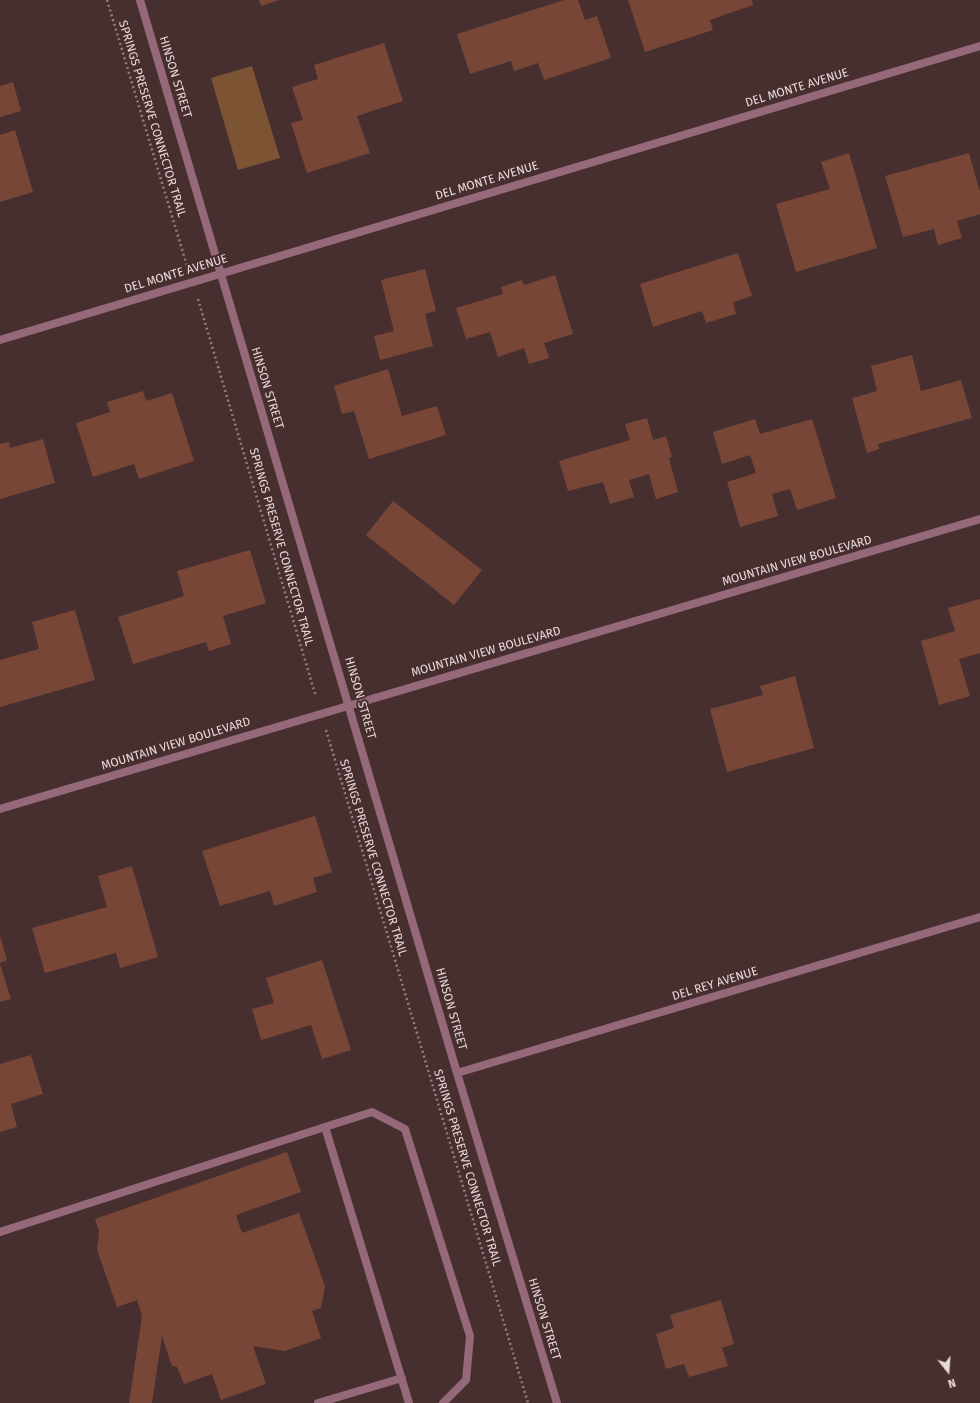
<!DOCTYPE html>
<style>
body{margin:0}
#map{position:relative;width:980px;height:1403px;overflow:hidden;background:#472f30;font-family:"Fira Sans",sans-serif}
canvas{display:block}
.north{position:absolute;left:928px;top:1351px;width:40px;height:40px;-webkit-text-stroke:3px #472f30;paint-order:stroke;rotate:163deg;font-size:11px;font-weight:700;line-height:16px;text-align:center;color:#e9d9d9}
.north::after{content:'';display:block;margin:auto;width:14px;height:18px;background:#e9d9d9;clip-path:polygon(50% 0,100% 100%,50% 72%,0 100%)}
</style>
<div id="map">
<canvas width="980" height="1403"></canvas>
<div class="north">N</div>
</div>
<script>
const ctx = document.querySelector('canvas').getContext('2d');
ctx.lineJoin = 'round';
function fillPath(path, color) { ctx.fillStyle = color; ctx.fill(path, 'evenodd'); }
function stroke(path, color, width, dash) { ctx.strokeStyle = color; ctx.lineWidth = width; ctx.lineCap = dash ? 'butt' : 'round'; ctx.setLineDash(dash || []); ctx.stroke(path); }
function write(font, color, halo, rows, align = 'center') {
  ctx.font = font + ' "Fira Sans",sans-serif'; ctx.lineWidth = 4; ctx.setLineDash([]); ctx.textBaseline = 'middle'; ctx.strokeStyle = halo; ctx.fillStyle = color; for (const [text, x, y, turn = 0] of rows) {
    ctx.save(); ctx.translate(x, y); ctx.rotate((+turn || 0) * Math.PI / 180); ctx.textAlign = isNaN(turn) ? turn : align; if (halo) ctx.strokeText(text, 0, 0); ctx.fillText(text, 0, 0); ctx.restore();
  }
}
const green = new Path2D(`
 M252 66 280 158 238 170 211 78Z`);
const building = new Path2D(`
 M259 0H279L261 6Z
 M564 0H578L585 20 597 16 611 58 544 80 538 63 514 71 511 61 470 74 457 34Z
 M628 0H752L753 5 710 20 713 30 645 52Z
 M384 43 403 101 357 116 370 153 307 173 291 123 303 120 292 87 318 79 314 65Z
 M13 82 21 111 0 117V86Z
 M15 130 33 192 0 202V135Z
 M849 153 877 248 796 272 776 204 830 189 821 162Z
 M969 153 980 192V214L957 221 962 238 938 245 934 229 903 237 885 176Z
 M738 253 752 296 733 302 736 314 706 323 702 311 653 327 640 284Z
 M425 269 436 311 425 314 433 346 380 360 374 336 394 331 381 280Z
 M555 275 573 334 544 343 549 358 529 364 524 348 498 357 490 332 466 339 456 308 503 294 501 287 522 280 524 285Z
 M912 355 921 391 961 380 972 418 878 444 879 449 867 453 852 398 877 391 871 366Z
 M388 369 402 416 437 406 446 435 369 459 354 411 342 414 334 386Z
 M143 391 146 401 172 393 194 461 139 479 134 464 93 477 76 423 110 412 107 402Z
 M647 418 653 440 666 436 672 457 669 458 678 492 656 499 649 474 629 480 634 497 610 504 603 482 568 491 559 461 630 440 625 424Z
 M755 419 760 434 812 419 836 498 797 510 790 489 772 494 778 516 740 527 727 482 756 473 750 455 722 464 713 432Z
 M43 439 55 483 0 499V444L9 442 10 448Z
 M393 501 482 570 454 605 366 535Z
 M250 550 266 603 223 616 231 644 209 651 206 642 133 664 118 617 184 596 177 571Z
 M980 599V653L959 659 970 696 939 705 921 641 955 631 948 608Z
 M75 610 95 680 0 707V660L39 649 32 622Z
 M795 676 814 748 727 772 710 709 763 695 760 686Z
 M315 816 332 872 313 878 317 892 274 906 270 891 220 906 202 851Z
 M132 866 158 957 120 968 116 953 45 973 32 928 107 907 98 876Z
 M0 936 7 960 0 963Z
 M322 960 351 1050 322 1059 311 1025 261 1040 252 1009 274 1003 266 978Z
 M0 964 11 999 0 1002Z
 M31 1055 43 1094 11 1104 17 1127 0 1132V1064Z
 M287 1152 301 1192 236 1215 242 1233 299 1213 325 1286 321 1308 312 1311 321 1338 285 1351 253 1346 266 1384 221 1400 212 1374 184 1384 177 1367 172 1366 162 1336 152 1403H129L142 1316 137 1300 117 1307 97 1250 99 1231 95 1219Z
 M721 1300 734 1344 722 1348 728 1366 689 1377 684 1364 666 1369 656 1334 674 1328 670 1315Z`);
const path = new Path2D(`
 M107 0 187 266
 M198 299 316 697
 M326 730 528 1403`);
const lane = new Path2D(`
 M325 1127 372 1112 405 1129 470 1336 466 1380 443 1403
 M0 1232 325 1127 409 1403
 M318 1403 402 1378`);
const street = new Path2D(`
 M140 0 457 1073 557 1403
 M0 340 980 46
 M0 809 980 519
 M457 1073 980 917`);
const streetNames = [
 ["HINSON STREET",175,77,73],
 ["DEL MONTE AVENUE",797,88,-17],
 ["SPRINGS PRESERVE CONNECTOR TRAIL",152,119,73],
 ["DEL MONTE AVENUE",487,181,-17],
 ["DEL MONTE AVENUE",176,274,-17],
 ["HINSON STREET",267,388,73],
 ["SPRINGS PRESERVE CONNECTOR TRAIL",281,547,74],
 ["MOUNTAIN VIEW BOULEVARD",797,561,-16],
 ["MOUNTAIN VIEW BOULEVARD",486,652,-16],
 ["HINSON STREET",360,698,74],
 ["MOUNTAIN VIEW BOULEVARD",176,744,-17],
 ["SPRINGS PRESERVE CONNECTOR TRAIL",373,858,73],
 ["DEL REY AVENUE",715,984,-17],
 ["HINSON STREET",451,1009,74],
 ["SPRINGS PRESERVE CONNECTOR TRAIL",467,1168,73],
 ["HINSON STREET",544,1319,73]
];
fillPath(green, '#7c5433');
fillPath(building, '#784637');
stroke(path, '#937f80', 2.5, [2, 3]);
stroke(lane, '#956979', 8);
stroke(street, '#956979', 8);
write('12px', '#e9d9d9', '#472f30', streetNames);
</script>
